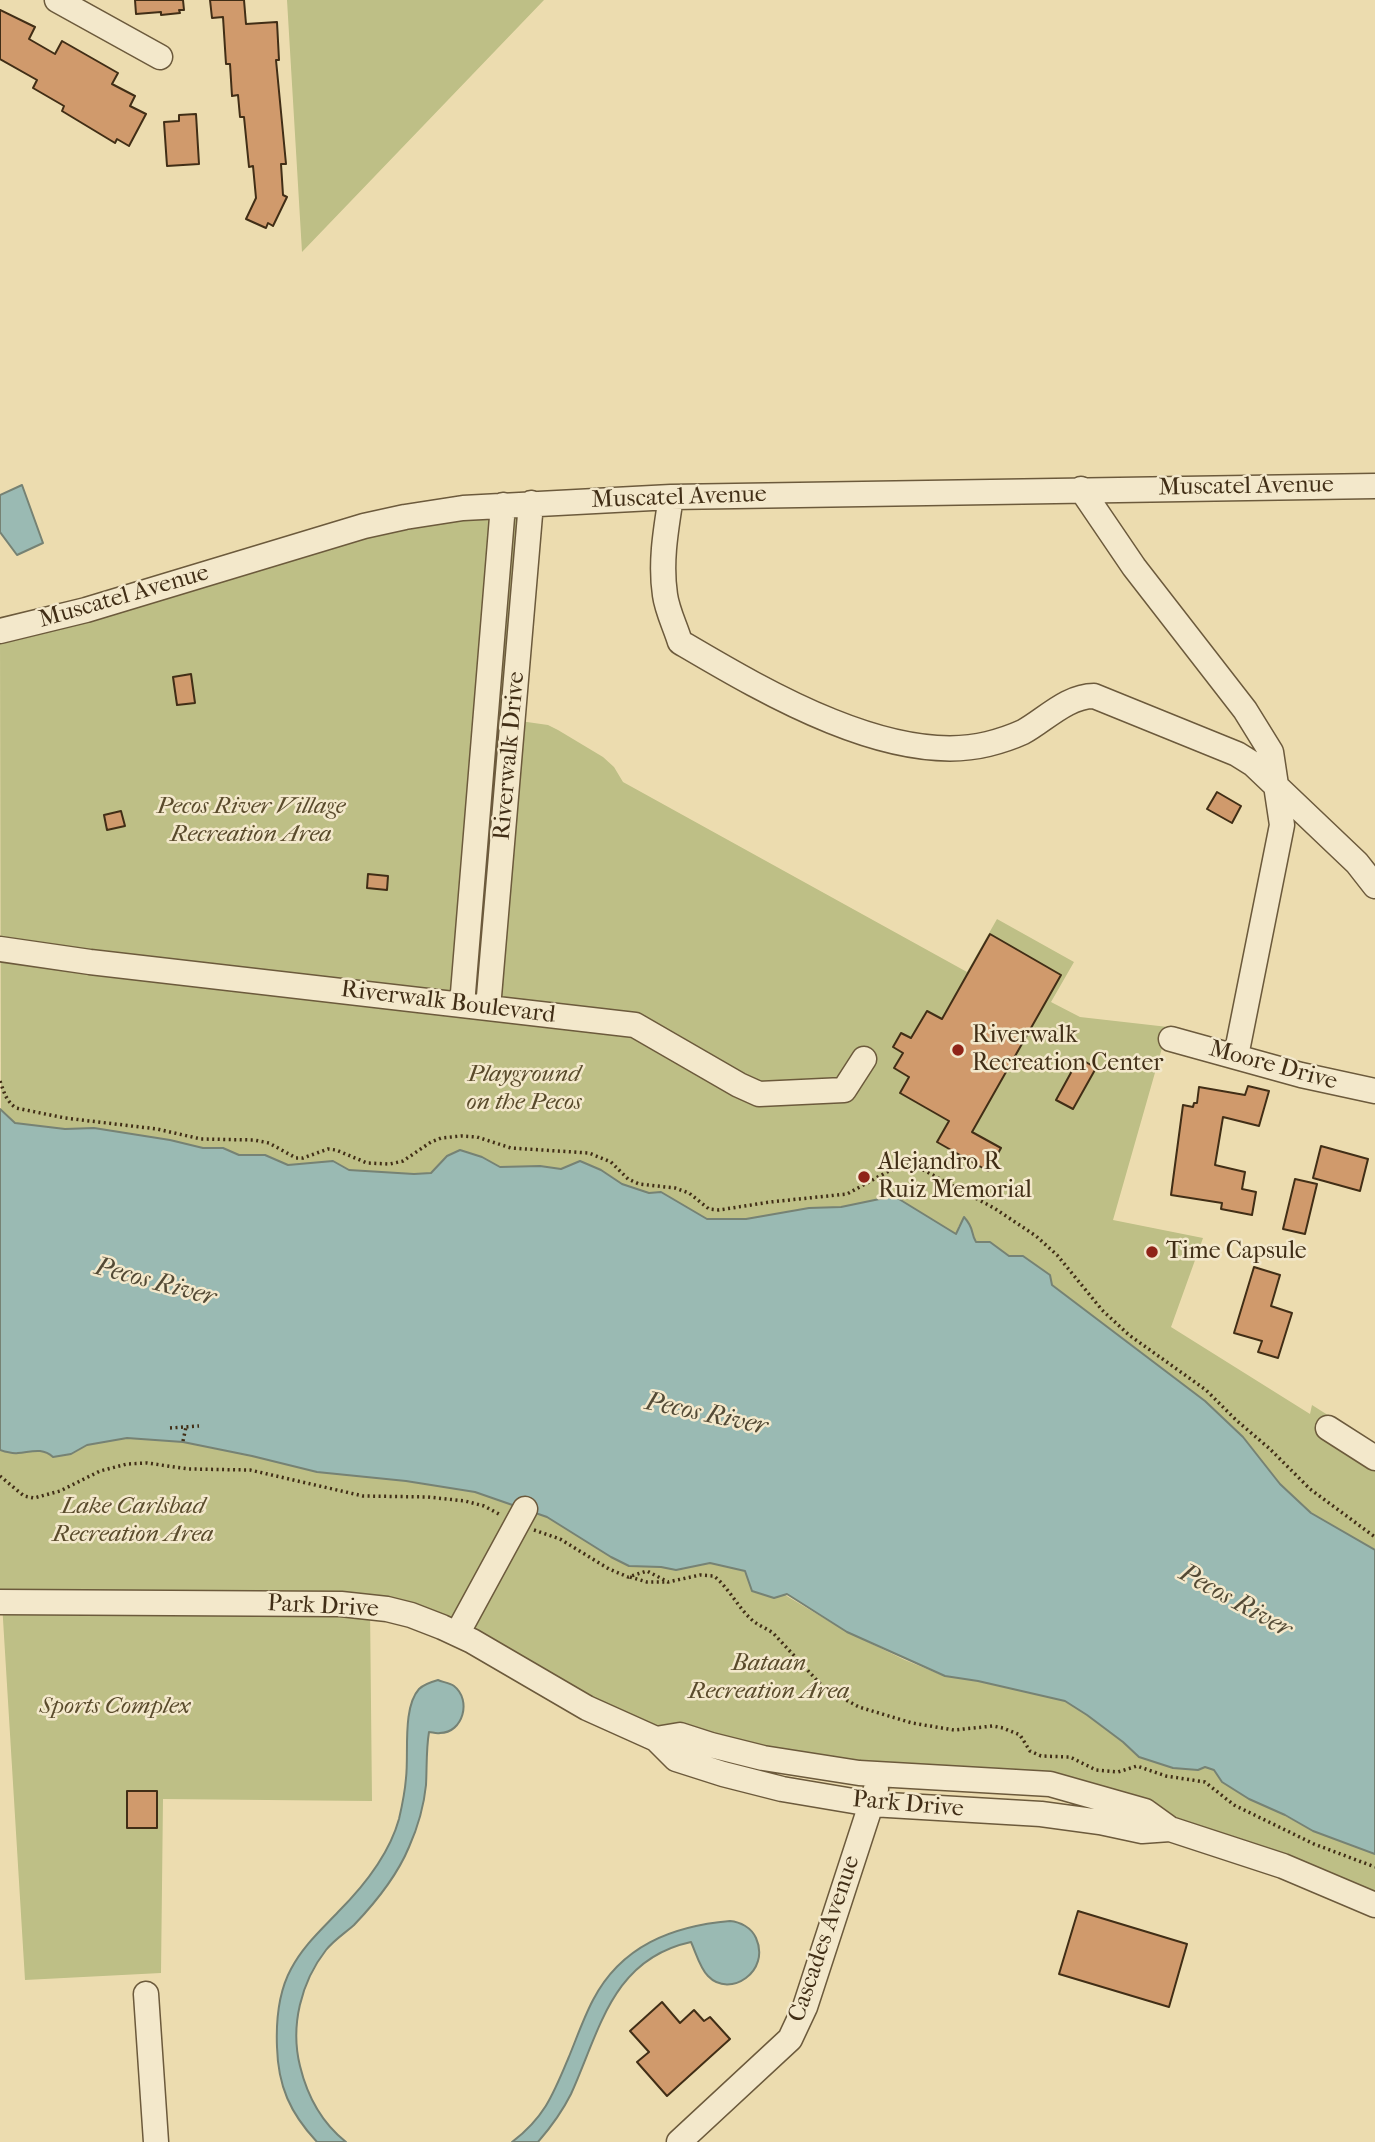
<!DOCTYPE html>
<style>
body{margin:0}
canvas{display:block;background:#ecdcaf}
</style>
<canvas width="1375" height="2142"></canvas>
<script>
const ctx = document.querySelector('canvas').getContext('2d');
ctx.lineJoin = 'round';
function fillPath(path, color) { ctx.fillStyle = color; ctx.fill(path, 'evenodd'); }
function stroke(path, color, width, dash) { ctx.strokeStyle = color; ctx.lineWidth = width; ctx.lineCap = dash ? 'butt' : 'round'; ctx.setLineDash(dash || []); ctx.stroke(path); }
function write(font, color, halo, rows, align = 'center') {
  ctx.font = font + ' "IM FELL French Canon",serif'; ctx.lineWidth = 5; ctx.setLineDash([]); ctx.textBaseline = 'middle'; ctx.strokeStyle = halo; ctx.fillStyle = color; for (const [text, x, y, turn = 0] of rows) {
    ctx.save(); ctx.translate(x, y); ctx.rotate((+turn || 0) * Math.PI / 180); ctx.textAlign = isNaN(turn) ? turn : align; if (halo) ctx.strokeText(text, 0, 0); ctx.fillText(text, 0, 0); ctx.restore();
  }
}
const green = new Path2D(`
 M287 0H544L302 252Z
 M531 503 513 720 548 725 558 730 603 757 614 767 623 782 967 972 997 919 1074 962 1051 1002 1080 1017 1168 1027 1113 1220 1203 1238 1171 1327 1310 1414 1312 1405 1375 1445V1550L1311 1513 1280 1484 1243 1437 1205 1402 1052 1285 1049 1275 1023 1256H1009L990 1243 976 1242C970 1232 975 1228 965 1218L958 1227 960 1229 956 1234 894 1196 841 1207 809 1208 746 1219H706L661 1192 649 1193 622 1184 601 1170 580 1161 561 1169 540 1166 517 1168 500 1167 482 1157 447 1156 431 1173 414 1174 349 1170 333 1161 288 1165 265 1155H239L223 1148H203L170 1140 94 1128 65 1129 15 1123 1 1112 0 631 319 539Z
 M127 1438 183 1441 252 1456 317 1472 406 1481 475 1492 547 1517 611 1557 641 1567H661L676 1570 710 1563 745 1571 847 1632 905 1660 944 1676 978 1681 1065 1701 1087 1715 1123 1742 1139 1757 1205 1767 1214 1770 1222 1782 1313 1831 1375 1854V1905L1050 1784 656 1739 370 1607 372 1801 163 1799 161 1973 25 1980 2 1603 0 1602V1450C6 1452 12 1454 18 1453 31 1452 42 1447 53 1457L71 1454 87 1445Z`);
const water = new Path2D(`
 M22 485 43 543 17 555 0 532V495Z
 M0 1109 15 1123 65 1129 94 1128 170 1140 203 1148H223L239 1155H265L288 1165 333 1161 349 1170 414 1174 431 1173 447 1156 460 1150 482 1157 500 1167 540 1166 561 1169 580 1161 601 1170 622 1184 649 1193 661 1192 707 1219H746L809 1208 841 1207 894 1196 956 1234 964 1217C975 1229 970 1232 976 1242H990L1009 1256H1023L1050 1275 1052 1285 1205 1401 1243 1437 1280 1484 1311 1513 1375 1550V1854L1313 1831 1285 1815 1249 1799 1222 1782 1214 1770 1205 1767 1198 1770 1173 1768 1139 1757 1123 1742 1087 1715 1065 1701 978 1681 945 1676 847 1632 787 1594 774 1598 752 1591 745 1571 710 1563 676 1570 661 1567 629 1566 611 1557 547 1517 475 1492 406 1481 317 1472 252 1456 183 1442 127 1438 87 1445 71 1454 53 1457C42 1447 31 1452 18 1453 12 1454 6 1452 0 1450Z
 M438 1680C442 1682 450 1683 454 1686 472 1700 463 1733 440 1733 436 1734 432 1732 429 1732 426 1750 427 1767 426 1785 424 1805 417 1829 409 1847 397 1876 376 1902 354 1925 345 1933 334 1940 326 1950 301 1982 290 2026 300 2066 307 2095 322 2123 346 2142H317C290 2113 278 2086 277 2047 276 2022 279 1991 291 1969 303 1946 321 1930 338 1912 364 1886 389 1855 399 1819 402 1806 405 1791 406 1778 409 1754 402 1708 419 1689 424 1684 431 1682 438 1680Z
 M730 1921C740 1922 751 1927 756 1938 771 1971 730 1999 708 1976 700 1968 696 1953 691 1942 612 1959 600 2030 571 2094 562 2112 551 2127 538 2142H512C544 2118 553 2095 568 2059 576 2040 583 2019 593 2000 621 1946 672 1926 730 1921Z`);
const building = new Path2D(`
 M135 0H183L184 10H179L180 13 161 15V12L136 14Z
 M210 0H244L246 24 277 22 279 60H276L286 164H281L283 195 287 197 273 226 268 223 266 228 246 219 256 198 253 166 249 167 244 117H240L238 95 232 96 230 64H226L223 17 212 18Z
 M0 10 35 27 29 39 55 54 62 41 118 73 112 84 135 96 130 106 146 114 129 146 117 139 115 143 62 111 64 106 33 88 37 80 0 59Z
 M196 114 199 164 167 166 164 122 179 121V115Z
 M191 674 195 703 177 705 173 677Z
 M1217 792 1241 806 1232 823 1207 809Z
 M121 811 125 826 107 830 104 815Z
 M368 874 388 876 387 890 367 888Z
 M990 934 1061 975 972 1132 1001 1148 988 1171 937 1142 949 1121 900 1093 909 1077 894 1068 903 1053 893 1047 901 1033 911 1038 927 1011 942 1019Z
 M1079 1058 1096 1068 1073 1109 1056 1100Z
 M1248 1086 1269 1091 1259 1126 1223 1117 1215 1165 1245 1172 1242 1189 1256 1192 1252 1215 1221 1209 1222 1203 1171 1195 1183 1105 1193 1107 1194 1103H1197L1199 1087 1245 1095Z
 M1321 1146 1368 1159 1360 1191 1313 1178Z
 M1295 1179 1317 1184 1305 1234 1283 1229Z
 M1254 1267 1280 1275 1271 1306 1292 1313 1278 1358 1258 1352 1262 1341 1234 1333Z
 M127 1791H157V1828H127Z
 M1078 1911 1187 1944 1169 2007 1059 1974Z
 M662 2002 680 2023 694 2010 704 2021 710 2017 730 2039 667 2096 637 2062 649 2052 630 2031Z`);
const path = new Path2D(`
 M0 1081C4 1092 6 1101 16 1108L65 1118 157 1129 201 1139 254 1140 269 1143 296 1158H303L328 1149 336 1150 367 1163 390 1164 403 1161 431 1142 441 1138 461 1136 477 1137 511 1148 589 1153 611 1162 628 1179 639 1184 675 1188 689 1193 709 1209 719 1210 770 1202 847 1194 889 1171 908 1165 916 1166 994 1208 1036 1236 1057 1255 1102 1310 1129 1335 1206 1390 1236 1420 1270 1449 1310 1489 1375 1537
 M170 1428 199 1426
 M183 1441 186 1427
 M0 1476 24 1496 34 1498 60 1491 100 1471 127 1464 147 1463 189 1469 250 1470 363 1496 428 1497 465 1501 484 1506 499 1514
 M534 1530 560 1539 609 1569 628 1577 647 1571 668 1582 700 1575 714 1576C729 1588 737 1606 751 1619 758 1626 767 1628 774 1634L824 1688 859 1707 912 1723 954 1730 993 1726 1003 1728 1020 1735 1030 1751 1041 1756 1070 1757 1096 1770 1118 1772 1137 1766 1166 1776 1205 1782 1234 1805 1314 1844 1375 1867
 M630 1577 647 1582H668`);
const minor = new Path2D(`
 M57 0 160 57
 M1081 489 1134 567 1245 710 1271 752 1282 825 1236 1056
 M671 497C666 529 660 562 665 595 667 610 675 626 680 642 760 689 891 768 988 744 1000 741 1012 737 1023 732 1045 720 1067 696 1094 696L1237 754 1253 764 1357 863 1375 886
 M0 631 86 610 364 526 405 517 463 508 671 497 1375 486
 M0 949 90 962 635 1025 739 1085 759 1094 844 1090 864 1059
 M462 1005 503 505
 M488 1008 531 503
 M1171 1039 1301 1075 1375 1091
 M1328 1428 1375 1458
 M0 1602 341 1604 387 1609 411 1615 442 1627 472 1641 587 1708 656 1739 676 1759 723 1774 782 1789 871 1804 1041 1814 1100 1822 1142 1831 1170 1829
 M457 1634 525 1509
 M656 1739 680 1735 711 1745 763 1758 859 1773 1050 1784 1145 1811 1170 1829 1283 1866 1375 1905
 M146 1994 156 2142
 M679 2142 790 2039 805 2007 876 1789`);
const markers = [
 [958,1050,7,"#8f2418"],
 [864,1177,7,"#8f2418"],
 [1152,1252,7,"#8f2418"]
];
const streetNames = [
 ["Muscatel Avenue",1246,487,-1],
 ["Muscatel Avenue",679,498,-2],
 ["Muscatel Avenue",124,597,-16],
 ["Riverwalk Drive",510,756,-85],
 ["Riverwalk Boulevard",448,1003,7],
 ["Moore Drive",1273,1066,15],
 ["Park Drive",323,1607,3],
 ["Park Drive",908,1805,5],
 ["Cascades Avenue",825,1939,-71]
];
const parkNames = [
 ["Pecos River Village",251,807],
 ["Recreation Area",251,835],
 ["Playground",524,1075],
 ["on the Pecos",524,1103],
 ["Lake Carlsbad",133,1507],
 ["Recreation Area",133,1535],
 ["Bataan",769,1664],
 ["Recreation Area",769,1692],
 ["Sports Complex",115,1707]
];
const poiNames = [
 ["Riverwalk",972,1036],
 ["Recreation Center",972,1064],
 ["Alejandro R",878,1163],
 ["Ruiz Memorial",878,1191],
 ["Time Capsule",1166,1252]
];
const waterNames = [
 ["Pecos River",155,1283,15],
 ["Pecos River",706,1415,12],
 ["Pecos River",1235,1602,29]
];
fillPath(green, '#bebf86');
fillPath(water, '#9abab3');
stroke(water, '#768274', 2);
fillPath(building, '#d09a6c');
stroke(building, '#412e16', 2);
stroke(minor, '#6c5a3c', 27);
stroke(path, '#412e16', 3.5, [2, 3.5]);
stroke(minor, '#f3e8cb', 24);
for (const [x, y, r, color] of markers) { const dot = new Path2D(); dot.arc(x, y, r, 0, 2 * Math.PI); ctx.fillStyle = color; ctx.fill(dot); stroke(dot, '#f3e8cb', 2.5); }
write('24px', '#412e16', '#f3e8cb', streetNames);
write('italic 24px', '#5a4b2c', '#f3e8cb', parkNames);
write('24px', '#412e16', '#f3e8cb', poiNames, 'left');
write('italic 26px', '#534a35', '#f3e8cb', waterNames);
</script>
